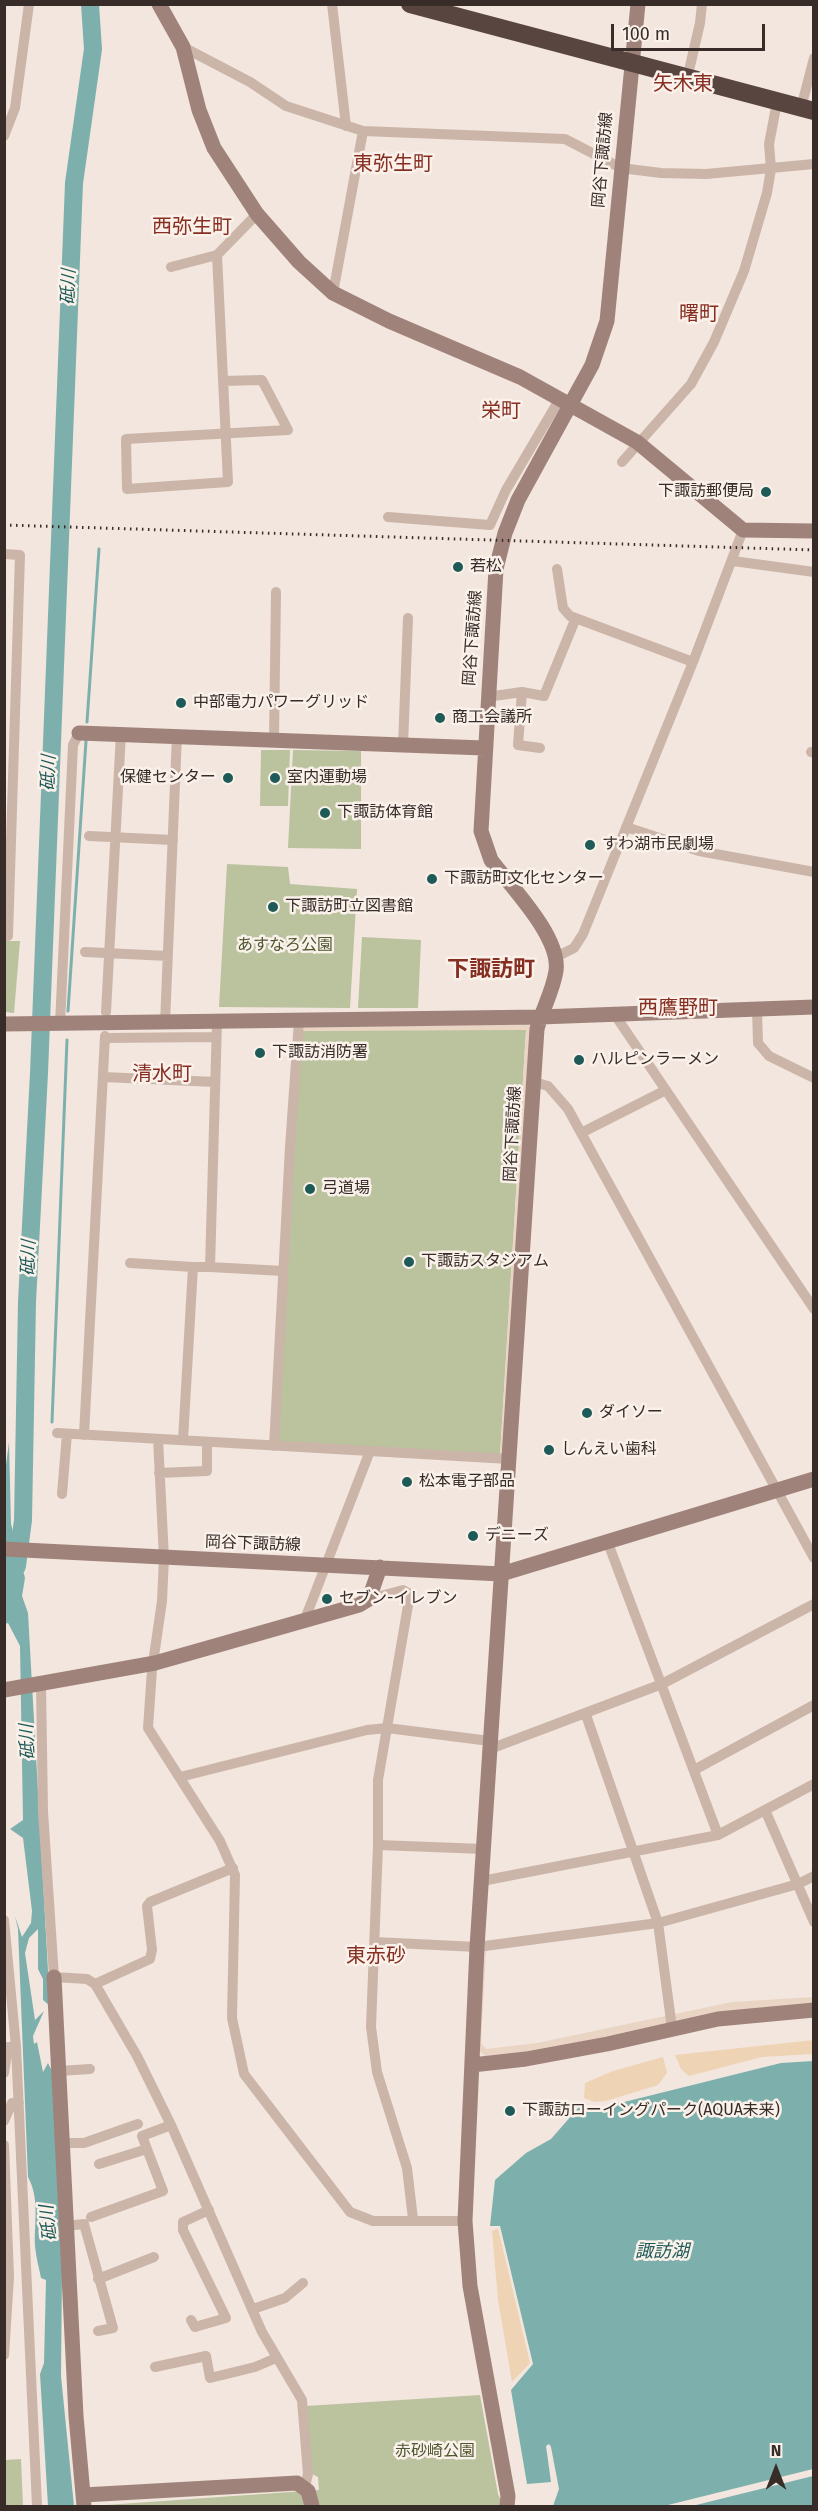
<!DOCTYPE html>
<meta charset="utf-8">
<style>
body{margin:0}
#map{position:relative;width:818px;height:2511px;overflow:hidden;background:#f3e6de;font-family:"Fira Sans",sans-serif}
canvas{display:block}
.frame{position:absolute;inset:0;border:6px solid #382c29;pointer-events:none}
.north{position:absolute;left:746px;top:2439px;width:60px;height:60px;-webkit-text-stroke:4px #faf1ea;paint-order:stroke;rotate:0deg;font-size:16px;font-weight:700;line-height:24px;text-align:center;color:#382c29}
.north::after{content:'';display:block;margin:auto;width:21px;height:27px;background:#382c29;clip-path:polygon(50% 0,100% 100%,50% 72%,0 100%)}
.scale{position:absolute;left:611px;top:24px;width:154px;height:27px;box-sizing:border-box;border:3px solid #382c29;border-top:0;padding-left:8px;font-size:18px;line-height:21px;white-space:nowrap;color:#382c29;-webkit-text-stroke:4px #faf1ea;paint-order:stroke}
</style>
<div id="map">
<canvas width="818" height="2511"></canvas>
<div class="frame"></div>
<div class="north">N</div>
<div class="scale">100 m</div>
</div>
<script>
const ctx = document.querySelector('canvas').getContext('2d');
ctx.lineJoin = 'round';
function fillPath(path, color) { ctx.fillStyle = color; ctx.fill(path, 'evenodd'); }
function stroke(path, color, width, dash) { ctx.strokeStyle = color; ctx.lineWidth = width; ctx.lineCap = dash ? 'butt' : 'round'; ctx.setLineDash(dash || []); ctx.stroke(path); }
function write(font, color, halo, rows, align = 'center') {
  ctx.font = font + ' "Fira Sans","Noto Sans JP",sans-serif'; ctx.lineWidth = 5; ctx.setLineDash([]); ctx.textBaseline = 'middle'; ctx.strokeStyle = halo; ctx.fillStyle = color; for (const [text, x, y, turn = 0] of rows) {
    ctx.save(); ctx.translate(x, y); ctx.rotate((+turn || 0) * Math.PI / 180); ctx.textAlign = isNaN(turn) ? turn : align; if (halo) ctx.strokeText(text, 0, 0); ctx.fillText(text, 0, 0); ctx.restore();
  }
}
const green = new Path2D(`
 M261 750H290L288 806H260Z
 M293 750 361 751V849L288 848Z
 M227 864 288 867 290 884 357 889 350 1008 219 1007Z
 M362 937 421 940 418 1008H358Z
 M4 941H20L14 1013 5 1012Z
 M524 1028 526 1030 500 1455 278 1442 301 1031Z
 M480 2395 498 2494 504 2506H92L319 2490 318 2477 310 2473 306 2406Z
 M21 2459 23 2506H5V2460Z`);
const sand = new Path2D(`
 M814 2040 813 2054 762 2057 689 2076 681 2069 675 2055Z
 M663 2057 667 2073 658 2085 606 2101 595 2102 584 2098 585 2083 613 2071Z
 M498 2228 530 2363 512 2382 498 2300 492 2231Z`);
const plaza = new Path2D(`
 M528 1024 531 1027 504 1453 500 1455 526 1030 301 1031 302 1027Z
 M489 1948 486 1952 481 2043 486 2049 537 2043 732 2002 813 1997V2003L721 2012 541 2050 485 2056 479 2051 483 1951Z`);
const water = new Path2D(`
 M9 1442 11 1524 25 1578 22 1596 28 1613 50 2006 43 2000V1979L38 1969V1929L29 1938 25 1953 35 2020 44 2011 33 2036 34 2044 37 2042 43 2072 48 2063 52 2071 62 2270 61 2376 74 2506H48L40 2374 44 2363 46 2280 41 2278C39 2268 36 2257 35 2246 34 2222 40 2199 28 2177L18 1929 15 1916 22 1937 31 1923 32 1911 23 1838 10 1829 23 1820 20 1646 8 1623 5 1624 4 1480Z
 M813 2061V2506H553L559 2489 551 2447 549 2444 546 2446 551 2482 527 2484 511 2390 533 2364 500 2226H490L495 2180 526 2153 551 2139 579 2107H604L781 2063Z`);
const pier = new Path2D(`
 M813 2469V2476L692 2506H664Z`);
const stream = new Path2D(`
 M87 722 99 549
 M68 1011 86 741
 M52 1422 67 1040`);
const river = new Path2D(`
 M17 1566 23 1520 27 1302 39 1073 74 183 93 49 90 4`);
const street = new Path2D(`
 M332 4 346 126
 M183 47 250 82 286 106 363 131 565 139 621 168 661 173 706 174 814 164
 M687 79 700 23 702 4
 M801 108 814 58
 M4 136 15 108 29 4
 M217 255C221 330 224 406 228 482L127 489 126 439 288 430 262 380 223 381
 M171 267 217 255 257 214
 M333 293 363 131
 M622 462 691 384 714 342 744 271 767 193 771 169 769 144 777 102
 M388 517 490 525 506 490 559 400
 M4 554 20 555 8 936H4
 M733 561 814 572
 M557 569 563 608 570 616 693 662
 M522 692 518 745 540 748
 M487 697 522 692 544 696 575 620
 M274 739 276 592
 M403 745 408 618
 M811 752 814 753
 M626 827 699 851 814 872
 M89 836 173 840
 M85 952 168 956
 M556 957 574 948 583 934 693 662 743 530
 M757 1009 758 1043 769 1056 814 1078
 M106 1012 121 733
 M615 1015 814 1309
 M165 1023 177 735
 M60 1024 73 745 79 733
 M105 1038 216 1037
 M103 1077 215 1082
 M534 1082 548 1086 568 1109 814 1558
 M581 1133 666 1090
 M130 1263 193 1267
 M210 1267 283 1271
 M57 1433 509 1459
 M84 1435 105 1036
 M158 1439 164 1558 162 1601 152 1670 148 1728 220 1841 235 1875 232 2018 244 2074 350 2212 373 2221H465
 M183 1440 193 1267H210L217 1022
 M274 1446 290 1147 299 1020
 M159 1473 207 1471V1442
 M62 1494 67 1434
 M608 1543 718 1835
 M369 1599 403 1590 410 1594 378 1780V1845L371 2027 377 2072 407 2168 413 2219
 M305 1619 370 1451
 M41 1684 43 1811 54 1977 87 1979 95 1984 137 2056 171 2125 262 2332 302 2400 308 2474 305 2486
 M586 1715 658 1923 672 2028
 M490 1749 662 1684 814 1604
 M694 1770 814 1705
 M180 1777 367 1730 387 1728 490 1741
 M765 1810 814 1922
 M378 1845 484 1849
 M482 1881 718 1835 814 1784
 M4 1920 16 2047 37 2506
 M375 1942 477 1947 658 1923 798 1884 814 1876
 M95 1984 150 1959 152 1950 147 1906 150 1902 233 1868
 M59 2071 90 2069
 M4 2073 8 2047H16
 M4 2121 12 2103H19
 M63 2143H84L138 2124
 M4 2145 9 2277 4 2355
 M99 2164 147 2149
 M91 2217 163 2191 142 2136 171 2125
 M66 2226 84 2224 113 2328 98 2331
 M98 2279 154 2257
 M253 2309 285 2298 303 2283
 M191 2320 195 2327 226 2318 183 2230V2222L209 2210
 M155 2367 206 2356 210 2378 255 2367 276 2358`);
const secondary = new Path2D(`
 M159 4 183 47 199 110 214 148 257 214 299 262 333 293 389 321 520 377 637 442 743 530 814 531
 M79 733 484 748
 M4 1024 540 1017 814 1007
 M4 1549 501 1574 814 1479
 M4 1690 155 1663 359 1605 369 1599 380 1567
 M54 1977 76 2416 84 2506
 M472 2065 526 2059 607 2044 718 2019 814 2010
 M83 2495 297 2483 308 2491 312 2506
 M507 2506 508 2496 470 2286 465 2221 477 1947 537 1029C542 1010 553 991 556 971 561 937 511 887 491 860L481 831 496 569 505 533 518 500 592 365 607 321 638 4`);
const highway = new Path2D(`
 M410 4 814 111`);
const rail = new Path2D(`
 M4 525 814 550`);
const markers = [
 [766,492,6,"#1e5a57"],
 [458,567,6,"#1e5a57"],
 [181,703,6,"#1e5a57"],
 [440,718,6,"#1e5a57"],
 [228,778,6,"#1e5a57"],
 [275,778,6,"#1e5a57"],
 [325,813,6,"#1e5a57"],
 [590,845,6,"#1e5a57"],
 [432,879,6,"#1e5a57"],
 [273,907,6,"#1e5a57"],
 [260,1053,6,"#1e5a57"],
 [579,1060,6,"#1e5a57"],
 [310,1189,6,"#1e5a57"],
 [409,1262,6,"#1e5a57"],
 [587,1413,6,"#1e5a57"],
 [549,1450,6,"#1e5a57"],
 [407,1482,6,"#1e5a57"],
 [473,1536,6,"#1e5a57"],
 [327,1599,6,"#1e5a57"],
 [510,2111,6,"#1e5a57"]
];
const streetNames = [
 ["岡谷下諏訪線",603,160,-85],
 ["岡谷下諏訪線",473,638,-86],
 ["岡谷下諏訪線",513,1134,-87],
 ["岡谷下諏訪線",253,1544,2]
];
const poiNames = [
 ["下諏訪郵便局",754,492,"right"],
 ["若松",470,567],
 ["中部電力パワーグリッド",193,703],
 ["商工会議所",452,718],
 ["保健センター",216,778,"right"],
 ["室内運動場",287,778],
 ["下諏訪体育館",337,813],
 ["すわ湖市民劇場",602,845],
 ["下諏訪町文化センター",444,879],
 ["下諏訪町立図書館",285,907],
 ["下諏訪消防署",272,1053],
 ["ハルピンラーメン",591,1060],
 ["弓道場",322,1189],
 ["下諏訪スタジアム",421,1262],
 ["ダイソー",599,1413],
 ["しんえい歯科",561,1450],
 ["松本電子部品",419,1482],
 ["デニーズ",485,1536],
 ["セブン-イレブン",339,1599],
 ["下諏訪ローイングパーク(AQUA未来)",522,2111]
];
const parkNames = [
 ["あすなろ公園",285,946],
 ["赤砂崎公園",435,2452]
];
const waterNames = [
 ["砥川",69,287,-88],
 ["砥川",49,773,-88],
 ["砥川",29,1258,-88],
 ["砥川",28,1742,-93],
 ["砥川",49,2223,-96],
 ["諏訪湖",662,2252]
];
const quarterNames = [
 ["矢木東",683,84],
 ["東弥生町",393,164],
 ["西弥生町",192,227],
 ["曙町",699,314],
 ["栄町",501,411],
 ["西鷹野町",678,1008],
 ["清水町",162,1074],
 ["東赤砂",376,1956]
];
const districtNames = [
 ["下諏訪町",491,970]
];
fillPath(green, '#bac29e');
fillPath(sand, '#eed3b5');
fillPath(plaza, '#ead5c5');
fillPath(water, '#7db0ac');
fillPath(pier, '#f3e6de');
stroke(stream, '#7db0ac', 3);
stroke(river, '#7db0ac', 18);
stroke(street, '#cbb5a9', 10);
stroke(secondary, '#9f837b', 15);
stroke(highway, '#594540', 18);
stroke(rail, '#382c29', 3, [1.5, 4.5]);
for (const [x, y, r, color] of markers) { const dot = new Path2D(); dot.arc(x, y, r, 0, 2 * Math.PI); ctx.fillStyle = color; ctx.fill(dot); stroke(dot, '#faf1ea', 2); }
write('16px', '#382c29', '#faf1ea', streetNames);
write('16px', '#382c29', '#faf1ea', poiNames, 'left');
write('16px', '#4c572d', '#faf1ea', parkNames);
write('italic 18px', '#1e5a57', '#faf1ea', waterNames);
write('20px', '#872e22', '#faf1ea', quarterNames);
write('bold 22px', '#872e22', '#faf1ea', districtNames);
</script>
